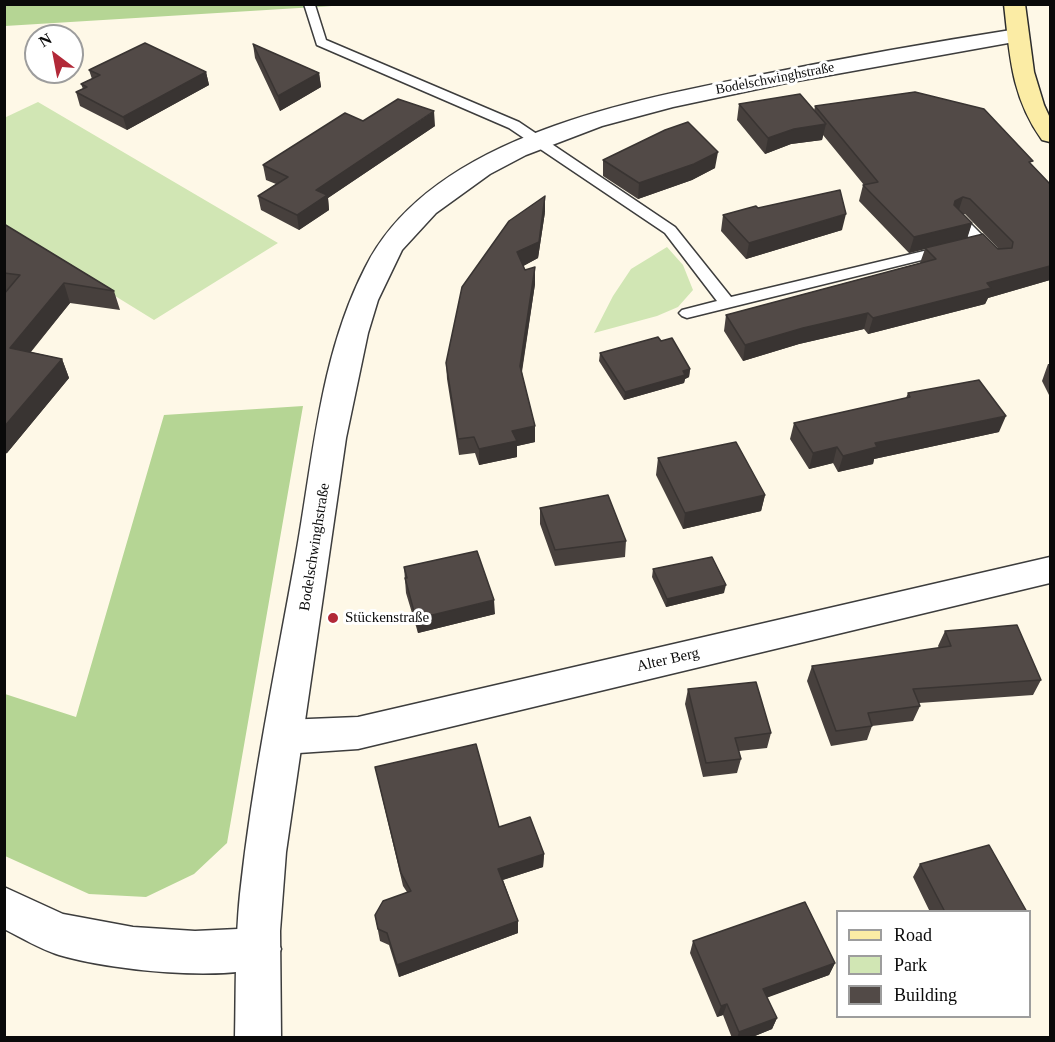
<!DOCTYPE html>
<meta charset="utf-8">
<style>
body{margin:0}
#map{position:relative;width:1055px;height:1042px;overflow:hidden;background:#fef8e7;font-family:"Times New Roman",serif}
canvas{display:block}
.frame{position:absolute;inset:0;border:6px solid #0a0a0a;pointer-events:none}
.legend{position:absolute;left:836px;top:910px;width:195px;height:108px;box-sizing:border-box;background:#fff;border:2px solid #9d9d9d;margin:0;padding:8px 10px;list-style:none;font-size:18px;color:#0a0a0a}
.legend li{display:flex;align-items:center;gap:12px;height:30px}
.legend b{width:30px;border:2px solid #9d9d9d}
.north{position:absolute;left:24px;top:24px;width:60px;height:60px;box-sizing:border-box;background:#fff;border:2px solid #9d9d9d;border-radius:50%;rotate:328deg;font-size:16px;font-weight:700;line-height:24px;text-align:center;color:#0a0a0a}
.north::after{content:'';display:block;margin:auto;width:21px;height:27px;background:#b22938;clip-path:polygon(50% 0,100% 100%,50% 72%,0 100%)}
</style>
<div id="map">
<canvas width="1055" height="1042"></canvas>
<div class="frame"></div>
<ul class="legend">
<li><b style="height:8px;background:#fbeca5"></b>Road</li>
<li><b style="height:16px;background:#d1e6b4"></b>Park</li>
<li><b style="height:16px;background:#524a47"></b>Building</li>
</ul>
<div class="north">N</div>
</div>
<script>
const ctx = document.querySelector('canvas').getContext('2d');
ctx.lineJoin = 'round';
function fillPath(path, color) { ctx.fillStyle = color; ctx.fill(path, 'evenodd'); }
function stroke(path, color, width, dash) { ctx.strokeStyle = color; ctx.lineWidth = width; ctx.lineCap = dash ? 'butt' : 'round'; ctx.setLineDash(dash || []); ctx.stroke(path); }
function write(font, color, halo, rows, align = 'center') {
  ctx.font = font + ' "Times New Roman",serif'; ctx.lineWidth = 6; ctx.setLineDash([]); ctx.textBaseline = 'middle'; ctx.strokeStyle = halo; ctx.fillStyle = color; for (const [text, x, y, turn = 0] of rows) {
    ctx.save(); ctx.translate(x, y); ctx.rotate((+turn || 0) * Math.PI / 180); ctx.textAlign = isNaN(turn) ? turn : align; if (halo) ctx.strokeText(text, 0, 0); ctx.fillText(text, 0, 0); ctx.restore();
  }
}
const green = new Path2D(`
 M38 102 278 243 154 320 5 228 4 118Z
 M667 247 683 265 693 290 678 307 657 316 594 333 613 296 631 269Z`);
const forest = new Path2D(`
 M5 5H348L5 26Z
 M303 406 227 843 194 874 146 897 89 894 5 856V694L76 717 164 415Z`);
const service = new Path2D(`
 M304 4 315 5 326 40 519 122 675 227 731 297 945 246 952 250 950 253 687 318 682 316 679 313 682 310 717 301 665 233 509 128 317 45Z
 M958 215 963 216 997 250 999 253 997 256H987L953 222 951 219Z`);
const minor = new Path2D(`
 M1050 557V583L358 749 284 754 271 749 265 737 271 725 284 720 358 717Z
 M4 887 63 914 133 927 195 931 259 928 274 934 281 949 274 964C227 983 109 970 59 955 40 949 22 938 4 929Z`);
const tertiary = new Path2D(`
 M1017 29 1025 30 1028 35 1025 40 786 83 673 107 602 126 526 155 490 174 436 213 402 250 378 300 368 333 346 438 286 852 280 931 281 1038H235C236 990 235 942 240 894 252 782 275 671 295 560 313 462 319 358 365 268 431 135 634 100 765 74 849 57 933 42 1017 29Z`);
const secondary = new Path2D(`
 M1004 4H1025L1034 72 1044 105 1050 118V142L1042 140C1011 96 1010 56 1004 4Z`);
const wall = new Path2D(`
 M253 44 319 73 321 87 280 111 255 58Z
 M89 70 206 72 209 85 127 130 80 106 76 92 83 89 81 84 92 79Z
 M739 104 814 111 815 106 1032 165 1050 184V280L988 298 985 304 868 334 864 329 799 344 743 361 724 331 726 315 920 263 925 249 909 253 859 201 863 185H864L823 135 822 140 791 144 765 154 737 120ZM963 214H965L998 248 967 237 972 223Z
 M363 121 435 126 328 198 329 210 299 230 261 210 258 196 276 184 266 180 263 165Z
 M603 160 715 168 692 180 638 199 603 176Z
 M758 208 842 230 746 259 721 231 723 215Z
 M545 212 538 258 523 266 525 270 535 284 522 372 535 442 517 446V457L479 465 475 453 459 455 447 379 446 363Z
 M4 224 114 291 120 310 70 303 31 352 62 359 69 378 7 453 4 454V294L7 291 4 290Z
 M661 341 690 369 689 377 685 379 684 383 624 400 599 361 600 353Z
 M1048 364H1050V397L1042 381Z
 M908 393 999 432 874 459 873 464 838 472 833 463 809 469 790 439 794 423 906 398Z
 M658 458 765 495 761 511 683 529 656 475Z
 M540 508 626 541 625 557 555 566 540 524Z
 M404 567 495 614 418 633 406 593Z
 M653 569 724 593 666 607 652 577Z
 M945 631 1041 680 1033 695 919 703 920 706 913 721 872 726 867 740 831 746 807 681 812 666 939 648 938 646Z
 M688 689 771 733 767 748 739 751 741 759 737 773 703 777 685 704Z
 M375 767 499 827 544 854 543 867 503 880 518 921V933L399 977 389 945 380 941 375 915 407 892 403 886Z
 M920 864 1027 912H930L913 877Z
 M693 941 835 963 829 975 767 997 777 1018 772 1029 750 1038H732L723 1015 717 1017 690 953Z`);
const shadedWall = new Path2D(`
 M206 72 209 85 127 130 123 117Z
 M319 73 321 87 280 111 278 96Z
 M434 111 435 126 328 198 329 210 299 230 297 215 316 190Z
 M826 124 822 140 791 144 765 154 768 138 794 129Z
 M718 152 715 168 692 180 638 199 639 183Z
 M545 196V212L538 258 518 269 517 252Z
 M963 197 958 213 950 217 955 201Z
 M846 214 842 230 746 259 749 243Z
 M972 223 967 239 925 248V249L909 253 914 237Z
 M1050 266V280L988 298 985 304 868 334 873 318 987 283Z
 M535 267V284L520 382V366Z
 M64 283 70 303 18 367 10 348Z
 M868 313 864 329 799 344 743 361 745 345 803 328Z
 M62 359 69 378 7 453 4 454V427Z
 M690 369 689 377 685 379 684 383 624 400 625 392Z
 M1006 416 999 432 874 459 873 464 838 472 843 456 875 443Z
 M535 426V442L517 446V457L479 465V449L512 431Z
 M837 447 833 463 809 469 813 453Z
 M765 495 761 511 683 529 685 513Z
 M726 585 724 593 666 607 667 599Z
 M494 600 495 614 418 633 416 619Z
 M544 854 543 867 499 881 498 869Z
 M518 921V933L399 977 397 965Z
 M835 963 829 975 758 1001 763 989Z
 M727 1004 723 1015 717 1017 721 1006Z
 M777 1018 772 1029 750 1038H737L739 1032Z`);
const building = new Path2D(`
 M145 43 206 72 123 117 76 92 87 87 81 84 100 75 89 70Z
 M253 44 319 73 278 96Z
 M915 92 984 109 1033 161 1029 162 1050 184V266L987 283 991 288 873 318 868 313 803 328 745 345 726 315 936 259 925 248 983 234 998 249 1012 248 1013 242 970 199 963 197 955 201 954 205 972 223 914 237 863 185 878 182 815 106Z
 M800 94 826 124 794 129 768 138 739 104Z
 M398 99 434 111 316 190 327 195 297 215 258 196 288 177 263 165 345 113 363 121Z
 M688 122 718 152 694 164 639 183 603 160 665 130Z
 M840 190 846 214 749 243 723 215 756 206 758 208Z
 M545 196 539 242 517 252 525 270 535 267 520 366 535 426 512 431 517 441 479 449 474 437 458 439 446 363 462 287 509 221Z
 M4 224 114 291 64 283 10 348 62 359 4 427V294L20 275 4 273Z
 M658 337 661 341 672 338 690 369 683 371 685 375 625 392 600 353Z
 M979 380 1006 416 875 443 877 447 843 456 837 447 813 453 794 423 910 397 908 393Z
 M736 442 765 495 685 513 658 458Z
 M608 495 626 541 555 550 540 508Z
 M477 551 494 600 416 619 405 578H407L404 567Z
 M712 557 726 585 667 599 653 569Z
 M1017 625 1041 680 913 689 920 706 868 713 872 726 836 731 812 666 951 646 945 631Z
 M756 682 771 733 735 738 741 759 706 763 688 689Z
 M476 744 499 827 530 817 544 854 498 869 518 921 397 965 387 933 378 929 375 915 383 901 411 891 401 873 375 767Z
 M989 845 1027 912H945L920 864Z
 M805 902 835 963 763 989 777 1018 739 1032 727 1004 721 1006 693 941Z`);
const markers = [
 [333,618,6,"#b22938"]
];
const farStreetnames = [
 ["Bodelschwinghstraße",775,79,-11]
];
const streetNames = [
 ["Bodelschwinghstraße",315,547,-81],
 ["Alter Berg",668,660,-13]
];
const poiNames = [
 ["Stückenstraße",345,618]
];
fillPath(green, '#d1e6b4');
fillPath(forest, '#b5d594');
stroke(service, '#3d3d3d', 3);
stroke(minor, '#3d3d3d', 3);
stroke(tertiary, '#3d3d3d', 3);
stroke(secondary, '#2c2c2c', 3);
fillPath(service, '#fff');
fillPath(minor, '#fff');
fillPath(tertiary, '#fff');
fillPath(secondary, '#fbeca5');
fillPath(wall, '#47403d');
fillPath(shadedWall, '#393432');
fillPath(building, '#524a47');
stroke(building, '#393432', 1.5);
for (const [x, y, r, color] of markers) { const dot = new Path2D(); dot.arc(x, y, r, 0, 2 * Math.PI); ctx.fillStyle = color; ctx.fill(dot); stroke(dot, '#fff', 2); }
write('14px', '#0a0a0a', '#fff', farStreetnames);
write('15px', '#0a0a0a', '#fff', streetNames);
write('15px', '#0a0a0a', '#fff', poiNames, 'left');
</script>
